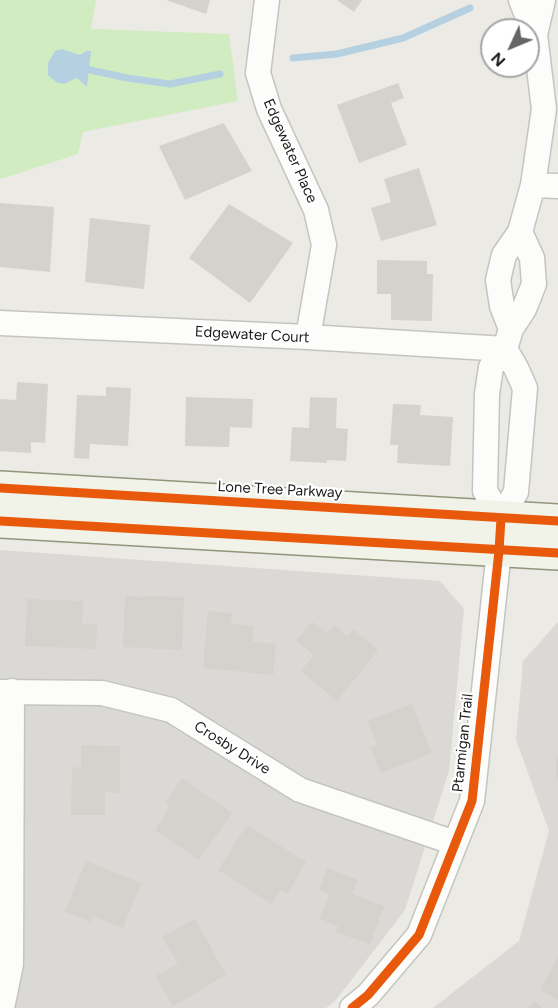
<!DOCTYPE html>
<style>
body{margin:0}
#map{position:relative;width:558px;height:1008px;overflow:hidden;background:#eceae4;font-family:Figtree,sans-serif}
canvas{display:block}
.north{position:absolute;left:480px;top:18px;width:60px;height:60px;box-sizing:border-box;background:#fff;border:2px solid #a5a5a5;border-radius:50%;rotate:226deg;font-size:16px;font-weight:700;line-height:24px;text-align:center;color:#1d1d1d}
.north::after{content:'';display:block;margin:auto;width:21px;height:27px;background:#656563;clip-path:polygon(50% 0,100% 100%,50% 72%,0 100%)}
</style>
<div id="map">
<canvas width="558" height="1008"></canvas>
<div class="north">N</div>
</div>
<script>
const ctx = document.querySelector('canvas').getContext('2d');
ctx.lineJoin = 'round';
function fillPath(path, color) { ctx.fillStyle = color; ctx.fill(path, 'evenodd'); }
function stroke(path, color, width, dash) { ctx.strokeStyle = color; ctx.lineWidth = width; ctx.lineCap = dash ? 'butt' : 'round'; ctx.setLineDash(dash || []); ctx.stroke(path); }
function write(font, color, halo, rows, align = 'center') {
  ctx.font = font + ' Figtree,sans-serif'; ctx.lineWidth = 4.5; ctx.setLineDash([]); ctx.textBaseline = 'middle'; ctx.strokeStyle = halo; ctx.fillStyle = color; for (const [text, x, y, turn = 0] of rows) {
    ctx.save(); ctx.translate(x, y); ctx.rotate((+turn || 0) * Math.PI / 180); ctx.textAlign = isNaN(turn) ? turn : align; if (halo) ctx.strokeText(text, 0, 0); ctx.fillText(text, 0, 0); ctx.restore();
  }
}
const residential = new Path2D(`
 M0 550 440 581 464 609 449 771 405 910 336 1000 326 1008H0Z
 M558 622V1008H433L519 941 549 831 516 740 523 661Z`);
const grass = new Path2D(`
 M0 0H96L91 29 229 34 238 101 83 132 78 154 4 178H0Z`);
const water = new Path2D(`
 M62 49 80 55 86 51H91L87 87 77 78 64 84 56 82 48 75V63L55 51Z`);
const stream = new Path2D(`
 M293 58 337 54 403 38 470 8
 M81 68 127 78 170 84 220 74`);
const building = new Path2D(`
 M166 0H210L206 14Z
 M337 0H362L354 12Z
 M398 83 404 98 391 103 407 145 359 163 337 105Z
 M224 123 252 171 185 200 159 146Z
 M419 168 437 225 381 241 371 208 391 202 384 179Z
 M0 203 54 207 50 272 0 267Z
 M229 204 293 243 250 303 189 258Z
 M90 218 150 225 144 289 85 282Z
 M377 260 427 261V274H433L432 321 391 320V294H377Z
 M17 382 48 384 45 443 31 442V453L0 451V399L16 400Z
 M106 387 131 388 128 446 90 444 89 459 74 458 77 395 106 396Z
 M186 397 253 399 252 428 230 427 229 447 185 446Z
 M310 397 337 398 336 428 348 429 346 461 327 460V463L290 461 292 427 309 428Z
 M393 404 421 405 420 415 453 417 450 466 397 463 398 445H390Z
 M125 596 147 597V596L184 597 182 650 123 647Z
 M27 599 83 601 82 624H97L96 649 25 646Z
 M208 611 232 613 231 624 254 626 253 642 276 644 273 675 203 668Z
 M312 622 327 633 334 625 347 636 353 629 378 650 337 701 301 671 314 655 296 641Z
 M412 704 432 753 381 773 370 748 377 745 368 721Z
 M81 745 120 746V793L105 792V815H71L72 767 81 768Z
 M556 757H558V779H556Z
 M182 778 232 813 199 860 155 830 170 807 165 803Z
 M247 825 306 862 287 894 281 890 272 904 218 870Z
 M86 861 141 883 123 928 93 916 91 922 65 912Z
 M327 868 358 880 352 894 384 906 370 944 336 932 338 926 320 919 329 894 319 891Z
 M195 919 226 975 173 1006 156 976 178 964 162 937Z
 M558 957V1000L540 990Z
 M535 1001 542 1008H527Z`);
const street = new Path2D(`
 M267 0 258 73 269 109 316 210 324 245 308 337
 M535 35 543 0
 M533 185 558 186
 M0 323 308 337 505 349
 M511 329 502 306 498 280 504 255 520 232 533 185 544 109 535 35 521 0
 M501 518 485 491 487 394 491 367 505 349 511 329 524 309 534 284 532 258 520 232
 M0 692 102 693 171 710 300 790 455 843
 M2 1008 11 964 12 691
 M352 1008 368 995 419 935 472 801 499 551 501 518 516 492 525 388 516 368 505 349`);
const secondary = new Path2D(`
 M0 488 558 521
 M0 521 558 553`);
const cycleway = new Path2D(`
 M0 488 558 521
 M0 521 558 553
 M352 1008 368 995 419 935 472 801 499 551 501 518`);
const streetNames = [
 ["Edgewater Place",290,151,66],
 ["Edgewater Court",252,335,3],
 ["Lone Tree Parkway",280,490,3],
 ["Ptarmigan Trail",463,743,-84],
 ["Crosby Drive",232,748,32]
];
fillPath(residential, '#dbd9d6');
fillPath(grass, '#d1ecc0');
fillPath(water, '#b5d1e1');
stroke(stream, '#b5d1e1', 7);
fillPath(building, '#d4d2cd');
stroke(street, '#c4c4c1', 27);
stroke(secondary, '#90957c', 36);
stroke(street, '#fcfcfb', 24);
stroke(secondary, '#f1f3e8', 33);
stroke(cycleway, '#e8590c', 9);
write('15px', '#1d1d1d', '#fff', streetNames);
</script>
